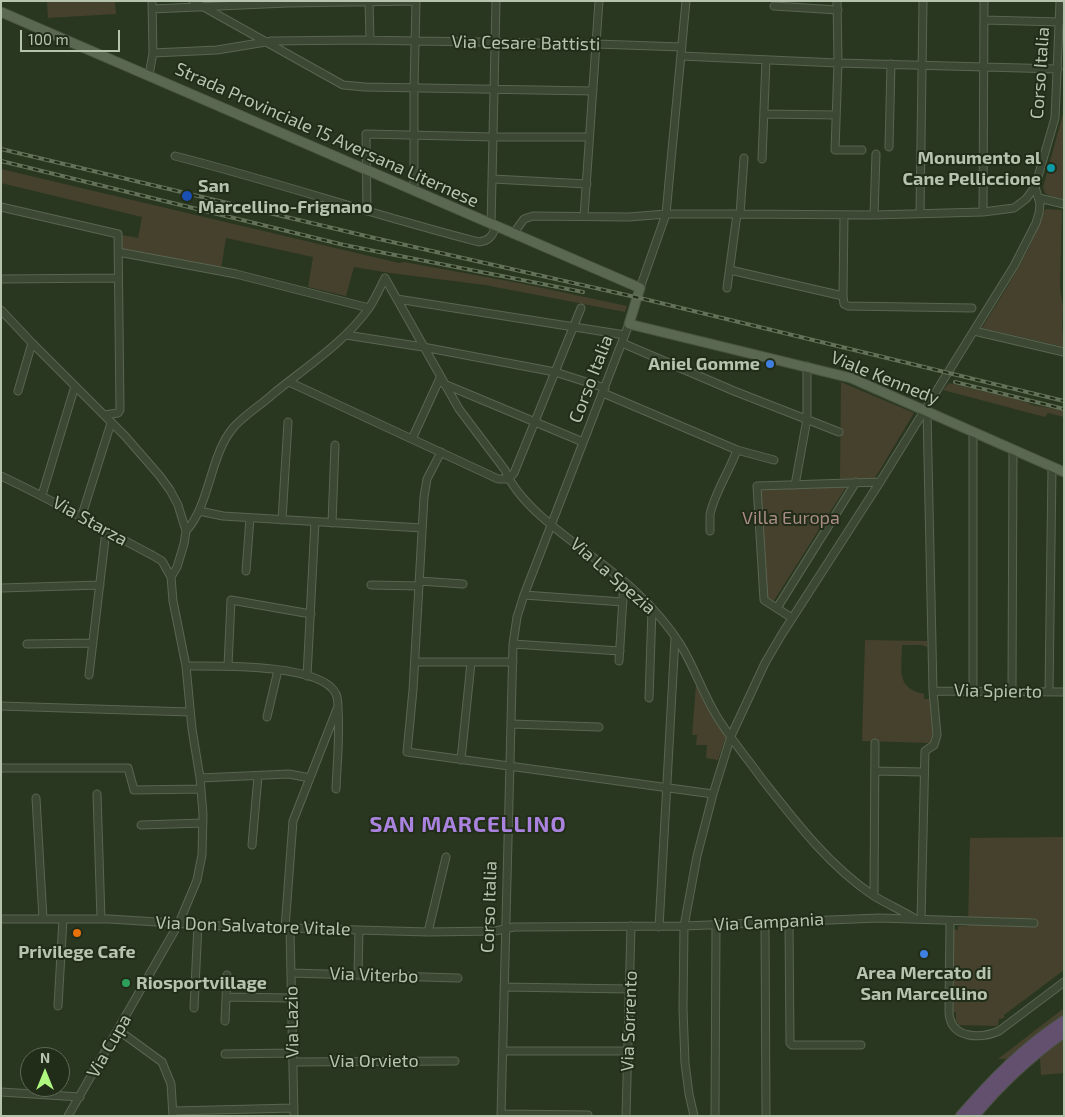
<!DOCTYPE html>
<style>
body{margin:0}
#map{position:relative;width:1065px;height:1117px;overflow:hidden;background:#2a3720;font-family:"Exo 2",sans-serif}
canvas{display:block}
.frame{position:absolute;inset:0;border:2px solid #b6c4ae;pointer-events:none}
.north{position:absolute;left:20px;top:1047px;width:50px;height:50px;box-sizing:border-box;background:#212c19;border:1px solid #5d6955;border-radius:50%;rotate:0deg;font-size:14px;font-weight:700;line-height:20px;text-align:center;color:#b6c4ae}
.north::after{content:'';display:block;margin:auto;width:18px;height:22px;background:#aef87f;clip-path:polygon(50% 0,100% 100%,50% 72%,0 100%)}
.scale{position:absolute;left:20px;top:30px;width:100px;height:22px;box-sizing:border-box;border:2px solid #b6c4ae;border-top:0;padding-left:6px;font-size:15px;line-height:18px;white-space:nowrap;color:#b6c4ae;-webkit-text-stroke:4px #212c19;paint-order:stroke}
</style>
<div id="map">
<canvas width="1065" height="1117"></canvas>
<div class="frame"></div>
<div class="north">N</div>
<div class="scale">100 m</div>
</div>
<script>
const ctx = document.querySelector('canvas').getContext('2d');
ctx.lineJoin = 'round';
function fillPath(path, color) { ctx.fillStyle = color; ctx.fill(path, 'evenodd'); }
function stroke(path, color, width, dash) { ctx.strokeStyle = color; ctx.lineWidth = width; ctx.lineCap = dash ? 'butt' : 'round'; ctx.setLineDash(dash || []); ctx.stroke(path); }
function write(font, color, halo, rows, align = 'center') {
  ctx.font = font + ' "Exo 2",sans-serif'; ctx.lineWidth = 4; ctx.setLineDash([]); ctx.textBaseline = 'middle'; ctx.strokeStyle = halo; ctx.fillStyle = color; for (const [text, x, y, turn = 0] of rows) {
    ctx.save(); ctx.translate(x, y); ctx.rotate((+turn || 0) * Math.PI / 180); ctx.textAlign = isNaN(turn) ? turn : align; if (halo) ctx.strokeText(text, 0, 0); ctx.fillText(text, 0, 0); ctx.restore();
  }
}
const green = new Path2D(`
 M47 1H115L116 14 48 18Z
 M1064 110V199L1051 196 1045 193 1043 187Z
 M1 169 399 263 404 262 519 283 627 306 625 312 485 285 390 273 354 267 346 296 308 287 313 257 226 238 221 269 122 251V235L138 238 142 217 1 183Z
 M1045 209 1062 210 1060 288 1063 307 1062 326 1064 347 982 328C1005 290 1031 252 1045 209Z
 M841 382 914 413 875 478 840 479Z
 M949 383 1024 401 1032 405 1062 410H1064V417L1048 413 1045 417 943 390Z
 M846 487 773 602 766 598 760 490Z
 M865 640 927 641V647L921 645H902C902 669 895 688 924 694V699H930L933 743 862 741Z
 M696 685 726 736 718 760 706 758 707 745H696L697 735H692Z
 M1064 837V970L1004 1015V1018L999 1019 998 1026 958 1025V1022H956V1012H953L954 929 958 930V926H968L970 838Z
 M1064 1008V1073L1041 1075 1040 1058 998 1059Z`);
const minor = new Path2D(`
 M193 1 343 85 365 87 593 91
 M369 1 370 40
 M837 1 838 63 835 150H862
 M774 6 838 10
 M152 9 287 3 416 1
 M984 20 1060 22
 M153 53 217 50 272 41 359 40 596 44 682 47
 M681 56 838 63 1058 69
 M149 75 153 53 152 1
 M764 114 836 115
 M889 147 891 64
 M175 156C277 182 377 216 479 242 489 241 492 236 496 227
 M762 159 766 60
 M493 179 587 184
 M414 191V88L416 1
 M1039 198 1064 204
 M1 207 118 234 120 410 118 413 104 415
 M367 211 366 134 494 137H589
 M983 212 984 1
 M920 213 923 1
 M740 214 744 158
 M844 215 843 296 844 304 848 306 972 308
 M874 215 876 154
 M584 216 599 1
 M491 225 496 1
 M513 234 524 219 533 216 629 217 666 214H737L874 215 983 212 1014 208 1026 199 1035 187 1055 118 1060 1
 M118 252 236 274 369 308
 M730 270 843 296
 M385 278 459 409 505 470C524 517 599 556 636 592 653 608 668 625 680 644 694 666 702 692 716 715 729 737 747 758 762 779 795 821 829 866 874 896 887 904 901 910 914 918
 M1 279 118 278
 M640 288 666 214 686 1
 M727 288 737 214
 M397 299 625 335
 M1 310 32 343 125 436 159 475 170 490 178 505 186 531 184 544 177 567 171 577 173 601 186 666 192 729 200 778 203 814 202 855 197 880 179 923 68 1116
 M974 331 1064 352
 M346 335 423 347 555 372 605 388
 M622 343 734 391 839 432
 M289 382 498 479H508L514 473 581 308
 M444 384 583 442
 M18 391 32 343
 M603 393 737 450 774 460
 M973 432V691
 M412 439 440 378
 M441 452 427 479 424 497 413 690 407 752 713 794
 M1 476C53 500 102 529 152 555L162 561 171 577
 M795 485 807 419V366
 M42 495 75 386
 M199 511 223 516 422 528
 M81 518 111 423
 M282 520 288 422
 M332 523 335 445
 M186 531C210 505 210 455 233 428 244 415 260 406 273 394 306 367 344 343 369 308 375 299 380 288 385 278
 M710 531C710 526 710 520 710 515 713 496 730 470 737 450
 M246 571 250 518
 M419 581 463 584
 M371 585 419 586
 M1 588 100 585
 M524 595 623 602
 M777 608 856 482
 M792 618 764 600 757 486 880 482
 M27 644 93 643
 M513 644 620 651
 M619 661 624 582
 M415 662H513
 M186 666C216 666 322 663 336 694 338 698 338 704 338 709 340 736 337 762 336 789
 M228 666 231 600 311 614
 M89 675 106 531
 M307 676 315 522
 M933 691 1064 692
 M1012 691 1013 449
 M1049 692 1052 467
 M649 698 652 609
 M1 706 190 712
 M267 717 278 670
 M511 724 599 727
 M461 760 471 663
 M1 768H128L134 790 201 789
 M875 771 924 772
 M200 778 289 774 310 778
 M97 794 101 919
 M36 798 43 919
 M141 825 203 823
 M252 845 258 776
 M874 895 875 743
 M1 919H109L221 926 428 932 495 931 514 927 684 926 879 918 1034 923
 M921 919 925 751 934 745 937 735 933 691 927 412
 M950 921 949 1013C951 1039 980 1039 999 1031L1064 982
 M789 922 790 1043 792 1045H861
 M765 923 766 1116
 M659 927 675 638
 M285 928 293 821 337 709
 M290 928 294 1116
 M428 932 446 857
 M291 973 458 978
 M358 975 359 930
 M504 987 629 989
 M226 997 291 998
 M58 1006 63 919
 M194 1008 198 924
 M225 1021 227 975
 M118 1030 162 1062 171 1084 173 1116
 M503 1051H628
 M225 1054 292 1053
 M293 1062 455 1061
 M1 1092 80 1097
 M173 1111 294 1108
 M501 1114 588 1115
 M501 1116 513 644 517 617 524 595 629 324
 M626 1116 631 926
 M694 1116 689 1094 685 1063 683 1009 684 926 697 856 713 794 731 736 765 663 782 634 880 482 1014 266 1036 223 1039 213 1040 204 1035 187
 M715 1116 716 925`);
const major = new Path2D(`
 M1 12 640 288 629 324 851 378 1064 472`);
const highway = new Path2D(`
 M961 1116C992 1080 1024 1047 1064 1021
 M974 1116C1000 1084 1031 1056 1064 1032`);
const rail = new Path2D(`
 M1 149 370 237 644 299 1064 401
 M1 161 344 245 583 292
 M955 382 1064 409`);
const markers = [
 [1051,168,5,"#0f9aa8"],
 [187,196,6,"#1a4fb4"],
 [770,364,5,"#3f7fe0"],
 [77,933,5,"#e8710a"],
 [924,954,5,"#3f7fe0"],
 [126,983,5,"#2e9e5b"]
];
const streetNames = [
 ["Via Cesare Battisti",526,43,1],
 ["Corso Italia",1040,73,-86],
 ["Strada Provinciale 15 Aversana Liternese",327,135,24],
 ["Viale Kennedy",885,378,22],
 ["Corso Italia",591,379,-69],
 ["Via Starza",90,521,29],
 ["Via La Spezia",613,576,41],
 ["Via Spierto",998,691,1],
 ["Corso Italia",489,907,-88],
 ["Via Campania",769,922,-3],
 ["Via Don Salvatore Vitale",253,926,2],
 ["Via Viterbo",374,975,2],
 ["Via Sorrento",629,1021,-88],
 ["Via Lazio",292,1022,-91],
 ["Via Cupa",109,1046,-60],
 ["Via Orvieto",374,1061]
];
const poiNames = [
 ["Monumento al",1041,158],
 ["Cane Pelliccione",1041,179],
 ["San",198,186,"left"],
 ["Marcellino-Frignano",198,207,"left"],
 ["Aniel Gomme",760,364],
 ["Privilege Cafe",77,952,"center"],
 ["Area Mercato di",924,973,"center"],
 ["San Marcellino",924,994,"center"],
 ["Riosportvillage",136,983,"left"]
];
const parkNames = [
 ["Villa Europa",791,518]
];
const districtNames = [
 ["SAN MARCELLINO",468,825]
];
fillPath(green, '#45412d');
stroke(minor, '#596551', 9);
stroke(major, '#485440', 11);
stroke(highway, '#46523e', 12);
stroke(minor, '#3c4833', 7);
stroke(major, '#5b6851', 9);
stroke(highway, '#62506e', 10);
stroke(rail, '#627157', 4);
stroke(rail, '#212c19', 2, [5.5]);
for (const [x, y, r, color] of markers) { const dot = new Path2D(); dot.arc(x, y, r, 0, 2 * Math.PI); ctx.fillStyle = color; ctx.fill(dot); stroke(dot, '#212c19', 2); }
write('18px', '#b6c4ae', '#212c19', streetNames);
write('bold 18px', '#b6c4ae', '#212c19', poiNames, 'right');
write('18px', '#aa8d84', '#212c19', parkNames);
ctx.letterSpacing = '1px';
write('bold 22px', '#aa83de', '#212c19', districtNames);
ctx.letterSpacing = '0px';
</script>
